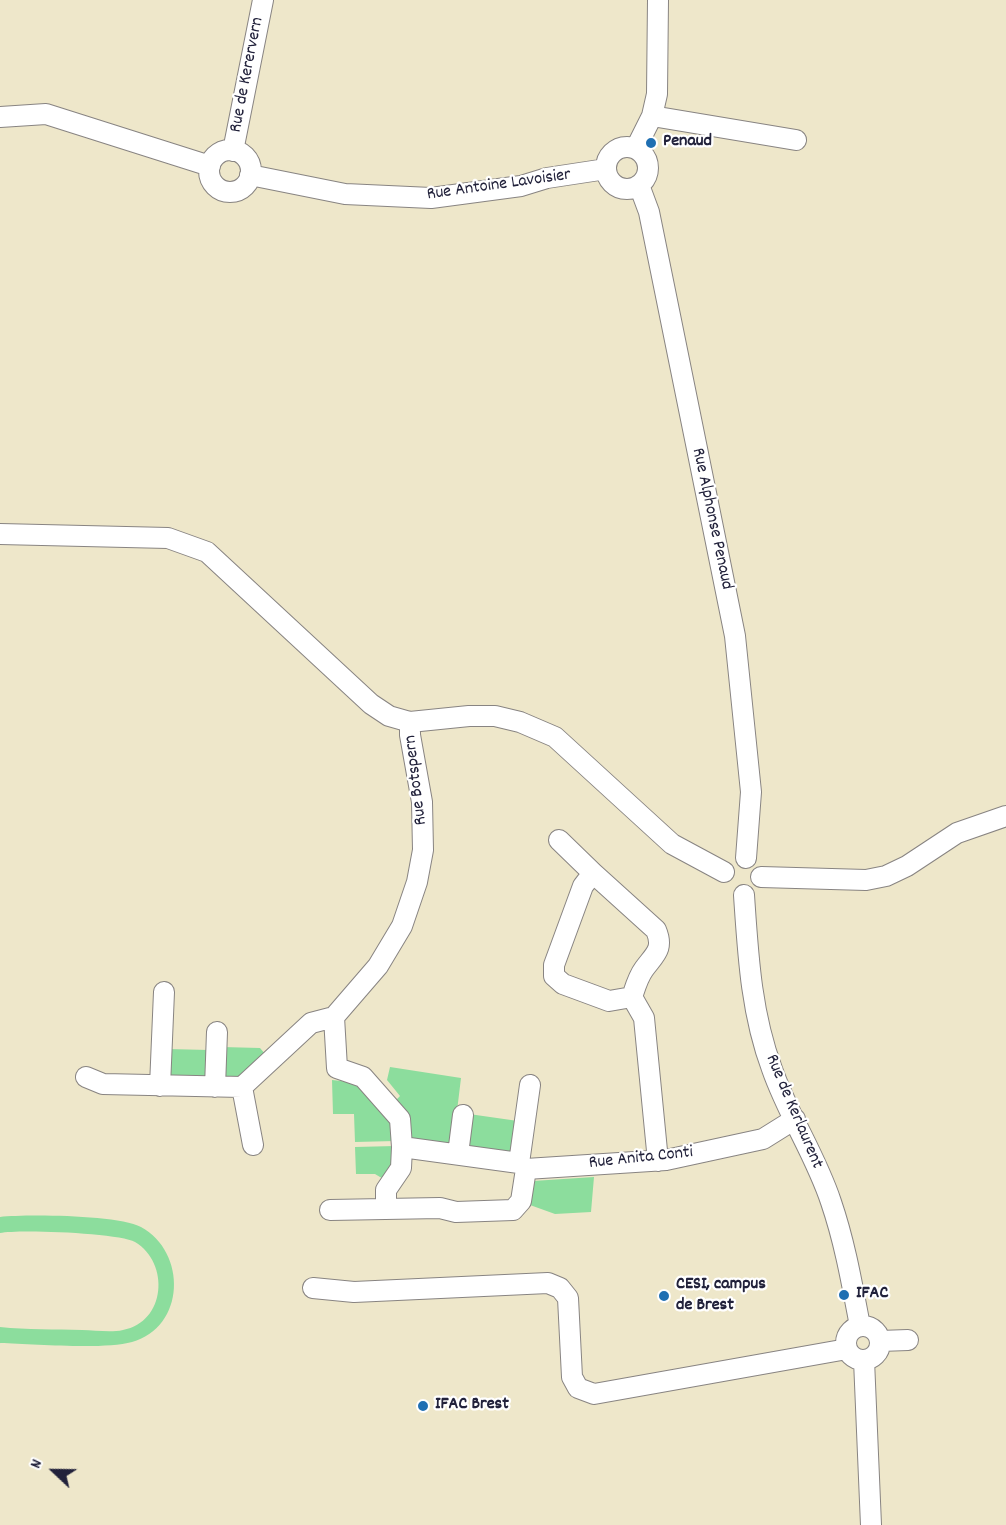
<!DOCTYPE html>
<style>
body{margin:0}
#map{position:relative;width:1006px;height:1525px;overflow:hidden;background:#eee7ca;font-family:Dekko,sans-serif}
canvas{display:block}
.north{position:absolute;left:24px;top:1441px;width:60px;height:60px;-webkit-text-stroke:4px #fff;paint-order:stroke;rotate:292deg;font-size:16px;font-weight:700;line-height:24px;text-align:center;color:#22223b}
.north::after{content:'';display:block;margin:auto;width:21px;height:27px;background:#22223b;clip-path:polygon(50% 0,100% 100%,50% 72%,0 100%)}
</style>
<div id="map">
<canvas width="1006" height="1525"></canvas>
<div class="north">N</div>
</div>
<script>
const ctx = document.querySelector('canvas').getContext('2d');
ctx.lineJoin = 'round';
function fillPath(path, color) { ctx.fillStyle = color; ctx.fill(path, 'evenodd'); }
function stroke(path, color, width, dash) { ctx.strokeStyle = color; ctx.lineWidth = width; ctx.lineCap = dash ? 'butt' : 'round'; ctx.setLineDash(dash || []); ctx.stroke(path); }
function write(font, color, halo, rows, align = 'center') {
  ctx.font = font + ' Dekko,sans-serif'; ctx.lineWidth = 4.5; ctx.setLineDash([]); ctx.textBaseline = 'middle'; ctx.strokeStyle = halo; ctx.fillStyle = color; for (const [text, x, y, turn = 0] of rows) {
    ctx.save(); ctx.translate(x, y); ctx.rotate((+turn || 0) * Math.PI / 180); ctx.textAlign = isNaN(turn) ? turn : align; if (halo) ctx.strokeText(text, 0, 0); ctx.fillText(text, 0, 0); ctx.restore();
  }
}
const green = new Path2D(`
 M222 1047 260 1048 266 1055 237 1081H225Z
 M167 1049 209 1050 208 1077 174 1080 166 1072Z
 M390 1067 461 1078 453 1144 448 1147 413 1143 393 1103 400 1096 387 1080Z
 M332 1080 359 1083 394 1122 395 1141 355 1142 354 1114H333Z
 M469 1114 518 1121 510 1155 468 1150Z
 M395 1146V1167L385 1180 375 1174H356L355 1147Z
 M594 1177 591 1212 555 1214 530 1205 533 1181Z
 M0 1217C27 1214 118 1215 141 1227 187 1252 186 1327 132 1342 103 1350 33 1344 0 1343V1327C27 1330 55 1329 82 1330 95 1330 110 1333 123 1330 166 1322 170 1263 135 1242 120 1233 19 1229 0 1233Z`);
const minor = new Path2D(`
 M652 116 796 140
 M0 117 46 114 210 166
 M606 168a21 21 0 1 1 42 0a21 21 0 1 1-42 0Z
 M636 148 652 116 657 94 658 0
 M209 171a21 21 0 1 1 42 0a21 21 0 1 1-42 0Z
 M233 151 263 0
 M250 175 345 194 431 198 521 186 547 178 606 169
 M639 185 649 212 735 636 751 792 746 858
 M0 534 168 538 207 552 371 704 389 716 410 722 469 716H495L520 722 555 737 672 844 724 872
 M559 840 593 873
 M761 877 866 880 886 876 907 866 957 833 1006 816
 M744 895C748 954 751 1013 772 1069 788 1115 816 1156 831 1202 845 1243 852 1284 860 1326
 M632 997 609 1001 563 984 554 976V965L583 886 593 873 656 930C664 949 655 954 644 969 638 977 635 988 632 997L644 1018 658 1161
 M334 1017 337 1068 363 1077 400 1119 402 1147 519 1163 526 1169 666 1160 763 1139 795 1119
 M86 1077 103 1084 242 1087 311 1023 334 1017 378 966 402 926 417 882 423 850 422 802 410 735V722
 M160 1086 164 992
 M215 1087 217 1032
 M242 1087 253 1145
 M458 1154 463 1115
 M519 1163 530 1085
 M386 1208V1190L401 1168 402 1147
 M330 1210 440 1208 456 1212 513 1210 521 1201 526 1169
 M313 1288 354 1292 548 1283 560 1288 568 1298 572 1377 578 1388 594 1394 847 1349
 M846 1343a17 17 0 1 1 34 0a17 17 0 1 1-34 0Z
 M880 1341 908 1340
 M864 1360 871 1525`);
const markers = [
 [651,143,6,"#1f6fb2"],
 [844,1295,6,"#1f6fb2"],
 [664,1296,6,"#1f6fb2"],
 [423,1406,6,"#1f6fb2"]
];
const streetNames = [
 ["Rue de Kerervern",248,75,-79],
 ["Rue Antoine Lavoisier",499,186,-8],
 ["Rue Alphonse Penaud",711,519,78],
 ["Rue Botspern",417,780,-97],
 ["Rue de Kerlaurent",793,1112,67],
 ["Rue Anita Conti",641,1159,-6]
];
const poiNames = [
 ["Penaud",663,143],
 ["CESI, campus",676,1286],
 ["de Brest",676,1307],
 ["IFAC",856,1295],
 ["IFAC Brest",435,1406]
];
fillPath(green, '#8cdd9d');
stroke(minor, '#888482', 22);
stroke(minor, '#fff', 20);
for (const [x, y, r, color] of markers) { const dot = new Path2D(); dot.arc(x, y, r, 0, 2 * Math.PI); ctx.fillStyle = color; ctx.fill(dot); stroke(dot, '#fff', 2); }
write('18px', '#22223b', '#fff', streetNames);
write('bold 18px', '#22223b', '#fff', poiNames, 'left');
</script>
